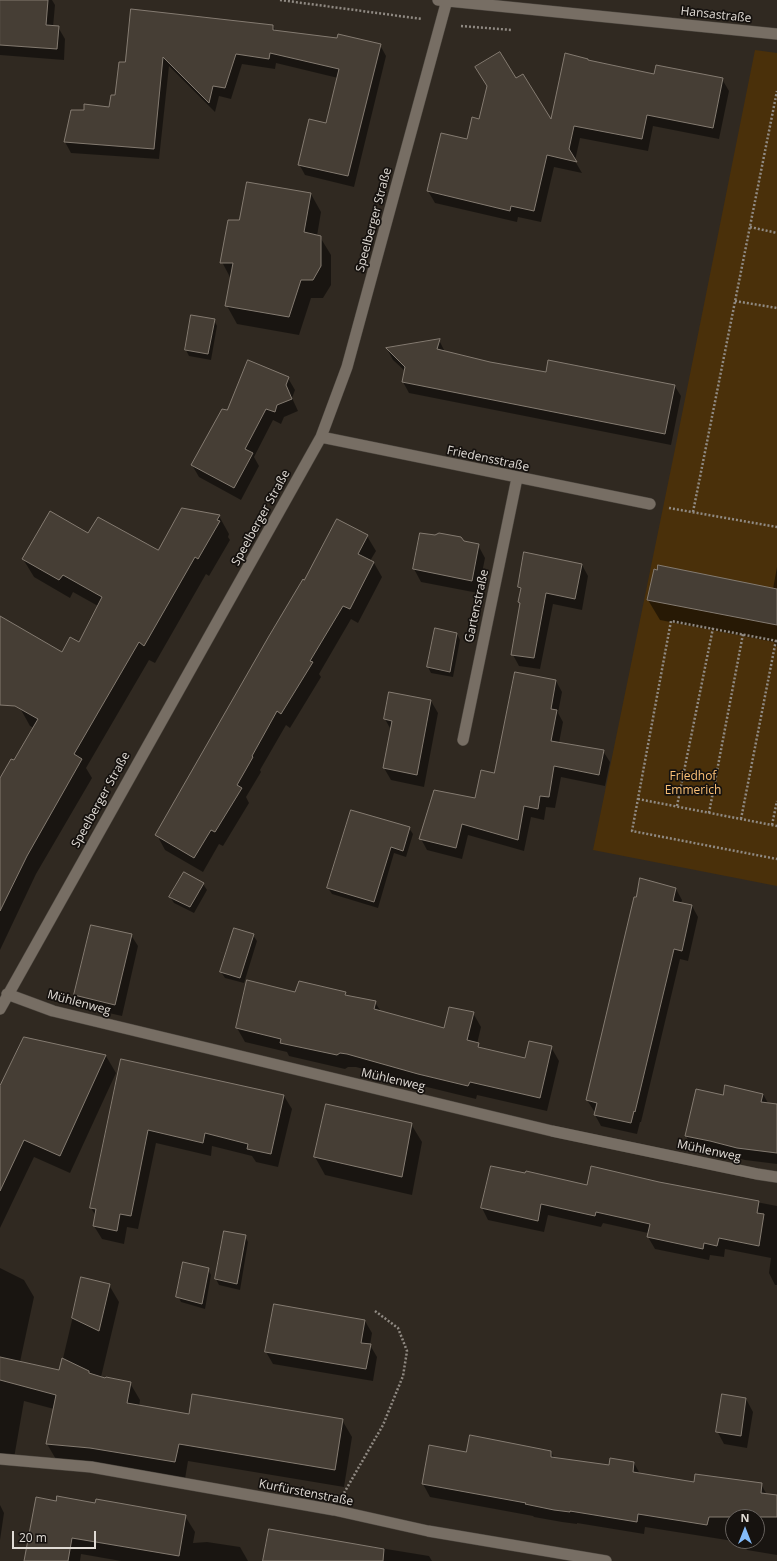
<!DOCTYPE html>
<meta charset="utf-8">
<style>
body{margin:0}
#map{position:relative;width:777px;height:1561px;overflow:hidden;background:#302921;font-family:"Open Sans",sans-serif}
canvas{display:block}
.north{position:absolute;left:725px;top:1509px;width:40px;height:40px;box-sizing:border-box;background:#16120f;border:1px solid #67625e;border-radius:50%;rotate:0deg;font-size:11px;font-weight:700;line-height:16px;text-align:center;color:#e0dbd5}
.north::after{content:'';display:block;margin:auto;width:14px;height:18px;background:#83bcfb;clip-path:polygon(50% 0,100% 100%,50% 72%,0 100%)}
.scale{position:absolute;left:12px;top:1531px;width:84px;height:18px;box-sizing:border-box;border:2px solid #e0dbd5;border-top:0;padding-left:5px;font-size:12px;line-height:14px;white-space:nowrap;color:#e0dbd5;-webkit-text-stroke:3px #16120f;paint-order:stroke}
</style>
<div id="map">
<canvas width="777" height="1561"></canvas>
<div class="north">N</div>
<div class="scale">20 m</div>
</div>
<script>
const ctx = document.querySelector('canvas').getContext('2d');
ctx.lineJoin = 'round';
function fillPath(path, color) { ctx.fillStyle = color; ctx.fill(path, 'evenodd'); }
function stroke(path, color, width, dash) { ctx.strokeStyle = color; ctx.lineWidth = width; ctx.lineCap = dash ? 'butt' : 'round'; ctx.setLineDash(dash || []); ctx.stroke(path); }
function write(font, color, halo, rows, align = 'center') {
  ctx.font = font + ' "Open Sans",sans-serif'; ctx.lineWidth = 3.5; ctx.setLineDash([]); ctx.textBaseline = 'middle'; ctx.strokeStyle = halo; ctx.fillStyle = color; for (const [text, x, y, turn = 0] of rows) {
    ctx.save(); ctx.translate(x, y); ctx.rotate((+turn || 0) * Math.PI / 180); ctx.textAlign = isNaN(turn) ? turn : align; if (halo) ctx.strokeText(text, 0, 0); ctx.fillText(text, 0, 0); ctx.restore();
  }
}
const green = new Path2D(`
 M755 50 777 53V886L593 850 674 454Z`);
const shadow = new Path2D(`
 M0 0H52L55 5 53 27H58L65 39 64 60 0 55Z
 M273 26 276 31 380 45 386 56 354 187 305 175 299 164 327 124 338 78 276 63 275 69 242 64 231 99 219 96 215 112 169 66 159 159 71 153 65 142 85 112 110 108 116 97 126 63Z
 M588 59 589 61 655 75 722 79 729 91 719 139 653 126 648 151 580 138 575 161 582 173 554 167 541 222 518 217 517 222 435 203 428 191 467 140 480 121 516 79 551 122Z
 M311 194 321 212 317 236 320 237 331 255V285L323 298H311L299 335 237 324 227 306 231 279 222 262Z
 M192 316 214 320 217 326 211 360 189 356 186 350Z
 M439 340 445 352 489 363 547 374 674 385 681 396 671 445 409 393 403 382 405 371 393 360 387 349Z
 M288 378 295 390 292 398 298 411 284 417 281 424 273 420 254 457 259 466 241 500 199 477 192 465 228 411Z
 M219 516 229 534 228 537 230 540 209 576 206 574 155 663 149 660 86 768 92 778 36 874 0 950V780L14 762 34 728 30 726 20 708 0 654V635L63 654 79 644 98 606 73 592 70 598 34 577 23 559 89 535 158 552Z
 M421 534 478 545 485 558 478 593 421 582 414 569Z
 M367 536 376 551 370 561 374 563 382 577 358 623 351 619 319 674 321 677 290 728 286 725 260 770 261 772 246 797 249 803 223 846 219 844 203 872 165 850 157 835Z
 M582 565 588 576 582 610 553 604 540 669 519 666 513 655 521 605 519 602 521 592 519 587Z
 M777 567V647L774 642 660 620 648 600 773 589Z
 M457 634 460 640 453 677 431 673 428 667Z
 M556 681 562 692 558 713 563 722 559 743 603 751 610 762 605 786 561 777 555 808 546 807 544 820 531 817 524 851 468 835 462 859 427 850 421 839 476 799 495 774Z
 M431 701 438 713 424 787 391 780 384 768 391 730 385 719Z
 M409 828 413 834 406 857 394 853 378 908 332 894 328 888Z
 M203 884 207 890 194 913 174 903 170 897Z
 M676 889 682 900 681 904 692 906 698 917 688 961 680 959 641 1122H640L637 1134 601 1126 595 1115V1112L594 1111 587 1100Z
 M131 935 138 946 122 1016 82 1007 75 995Z
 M253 935 257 941 244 983 225 978 221 972Z
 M345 993 347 996 375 1002 381 1012 445 1029 473 1013 481 1027 477 1044 481 1048 526 1059 551 1047 559 1061 547 1111 477 1095 476 1099 427 1087 356 1067H348L345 1069 289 1056 287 1052 245 1042 237 1028 296 994Z
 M25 1038 106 1056 116 1073 70 1173 34 1157 0 1228V1089Z
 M122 1060 284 1096 292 1109 278 1167 256 1162 252 1156 212 1146 211 1156 156 1143 138 1229 127 1227 124 1244 102 1239 94 1226 96 1216 91 1208Z
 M763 1094 768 1103 777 1105V1164L745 1160 718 1153 693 1148 686 1136Z
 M327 1105 411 1124 422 1142 412 1195 325 1175 315 1157Z
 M588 1186 715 1194 777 1206V1285H775L769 1273 771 1258 725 1249 724 1257 710 1255 709 1260 655 1249 648 1237V1233L603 1223 601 1227 548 1215 544 1232 488 1220 482 1208Z
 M245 1236 248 1242 240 1290 219 1285 216 1279Z
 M0 1268 24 1280 34 1297 20 1362 60 1371 82 1278 109 1285 119 1302 101 1377 130 1383 140 1400 139 1407 189 1415 342 1420 352 1437 344 1487 188 1461 185 1479 57 1461 47 1444 54 1409 24 1401 14 1458 0 1457Z
 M208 1269 211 1275 205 1309 181 1302 178 1296Z
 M365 1321 372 1333 370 1345 377 1357 373 1381 273 1364 266 1352Z
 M746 1399 753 1412 747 1448 724 1444 717 1431Z
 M551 1452 555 1459 609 1466 634 1463 640 1474 695 1483 761 1484 767 1495 777 1496V1555L747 1550 743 1543 734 1541H757V1517H733V1541L645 1527 644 1534 577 1523V1524L562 1522 534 1517 533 1516 430 1497 423 1484 467 1453Z
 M57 1502 96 1504 185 1516 195 1532 193 1543 207 1542 240 1547 248 1561H121L81 1554 80 1561H25Z
 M0 1505 4 1513 0 1540Z
 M270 1530 429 1556 432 1561H264Z`);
const building = new Path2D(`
 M0 0H48L46 25 59 26 57 49 0 45Z
 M131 9 273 25V30L337 38 338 34 381 44 348 176 298 165 309 119 326 123 339 69 270 53 269 59 236 54 225 88 213 86 209 103 163 57 154 149 64 142 71 110H84V104L109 107 111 95H115L119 62H125Z
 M500 52 516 78 523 74 551 119 565 53 588 59V60L654 74 656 65 723 78 713 128 647 115 642 139 574 126 569 149 577 162 547 155 534 211 511 206 510 211 427 191 441 133 467 139 472 117 479 119 487 86 475 67Z
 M247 182 311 193 304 232 321 236V266L313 280H301L289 317 225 306 233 263H220L228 220H239Z
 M191 315 215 319 208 354 185 350Z
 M440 339 437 349 490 362 546 372 548 360 675 385 665 434 402 382 405 367 386 348Z
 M248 360 289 377 286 385 292 399 277 405 275 412 266 409 245 449 253 453 234 488 191 465 222 409 227 410Z
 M182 508 220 515 217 520 220 521 198 559 195 557 144 646 139 642 74 754 82 759 27 856 0 911V778L11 759 14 760 38 719 15 706 0 705V616L62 652 70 637 79 642 102 597 63 575 59 580 22 559 50 511 88 533 98 517 158 550Z
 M337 519 368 535 358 554 374 562 350 609 343 606 310 661 313 662 281 714 277 711 252 756 253 757 237 785 242 788 215 832 211 830 194 858 155 835 269 636 303 579 304 580Z
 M420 533 435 535 439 533 461 537 464 541 479 544 472 581 413 569Z
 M524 552 582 564 575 599 546 593 534 658 511 655 520 603 518 602 521 588 518 587Z
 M658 565 777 589V625L647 600 654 569 657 570Z
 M435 628 457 633 450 672 427 667Z
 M515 672 556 680 551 709 557 710 551 741 604 750 599 775 554 766 549 797 540 796 538 809 524 806 518 840 462 824 456 848 419 839 434 790 475 798 481 770 494 773Z
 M389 692 431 700 417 775 383 768 392 721 384 719Z
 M351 810 410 827 403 851 391 847 374 902 327 888Z
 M184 872 204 883 190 907 169 897Z
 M640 878 676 888 673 901 692 905 682 951 674 949 635 1112 634 1111 631 1123 594 1115 597 1103 586 1100 634 897H636Z
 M91 925 132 934 115 1005 74 995Z
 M234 928 254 934 240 978 220 972Z
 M247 980 295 992 299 981 346 992 345 995 376 1001 374 1009 444 1028 449 1007 474 1012 467 1040 479 1043 478 1047 525 1058 529 1041 552 1046 540 1098 470 1082 468 1086 418 1074 347 1054 340 1053 337 1055 280 1043 281 1039 236 1028Z
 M24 1037 106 1055 60 1156 24 1140 0 1191V1086Z
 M121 1059 284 1095 271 1154 247 1149 248 1144 205 1133 203 1143 148 1130 131 1216 120 1214 117 1231 93 1226 96 1209 90 1208Z
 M725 1085 763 1094 761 1102 777 1104V1153L737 1148 710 1141 685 1136 696 1089 723 1095Z
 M326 1104 412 1123 402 1177 314 1157Z
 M491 1166 525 1173 526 1171 587 1185 591 1166 659 1182 759 1201 757 1213 764 1214 759 1246 719 1238 717 1246 704 1243 703 1249 647 1237 650 1224 596 1212 595 1216 541 1204 538 1221 481 1208Z
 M224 1231 246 1235 237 1284 215 1279Z
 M183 1262 209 1268 202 1304 176 1297Z
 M81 1277 110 1284 99 1331 72 1318Z
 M274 1304 365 1320 361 1343 371 1344 366 1369 265 1352Z
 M0 1357 59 1370 62 1358 89 1371V1373L105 1378 106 1377 131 1382 127 1403 189 1414 192 1394 343 1419 335 1470 179 1444 175 1462 90 1448 46 1444 56 1395 0 1380Z
 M722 1394 746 1398 741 1436 716 1432Z
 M470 1435 551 1451V1457L609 1465 610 1458 634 1462 633 1472 694 1482 695 1474 762 1483 761 1493 777 1495V1517H709L707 1525 638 1514 637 1522 570 1511V1512L554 1510 525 1504 526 1503 422 1484 429 1445 466 1452Z
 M57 1496 95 1503 96 1499 186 1515 179 1556 72 1538 68 1561H24L36 1497 56 1501Z
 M269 1529 384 1549 383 1561H263Z`);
const path = new Path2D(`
 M280 0 422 19
 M461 26 512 30
 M750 227 777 233
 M735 301 777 308
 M669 508 777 527
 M693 512 777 91
 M777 641 671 621 632 831 777 859
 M638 799 777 826
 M677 806 713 628
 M709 813 743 634
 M741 819 776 640
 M772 825 777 801
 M344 1493 383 1425 403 1376 407 1351 398 1328 375 1311`);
const minor = new Path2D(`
 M438 0 777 34
 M321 437 650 504
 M463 740 517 478
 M7 994 53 1011 552 1131 757 1174 777 1177
 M0 1009 321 437 347 367 447 0
 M0 1459 91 1467 334 1510 428 1531 606 1561`);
const streetNames = [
 ["Hansastraße",716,15,6],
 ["Speelberger Straße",374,220,-75],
 ["Friedensstraße",488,459,12],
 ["Speelberger Straße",261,518,-61],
 ["Gartenstraße",477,606,-78],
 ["Speelberger Straße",101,800,-61],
 ["Mühlenweg",79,1003,15],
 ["Mühlenweg",393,1080,13],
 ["Mühlenweg",709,1151,12],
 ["Kurfürstenstraße",306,1493,11]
];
const parkNames = [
 ["Friedhof",693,777],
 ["Emmerich",693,791]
];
fillPath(green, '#4a300a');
fillPath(shadow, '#0007');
fillPath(building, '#463e35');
stroke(building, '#847b71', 1);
stroke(minor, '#4c463f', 12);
stroke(path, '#908a83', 2.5, [2, 2]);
stroke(minor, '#776e64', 11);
write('12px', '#e0dbd5', '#16120f', streetNames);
write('12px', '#fbc076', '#16120f', parkNames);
</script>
